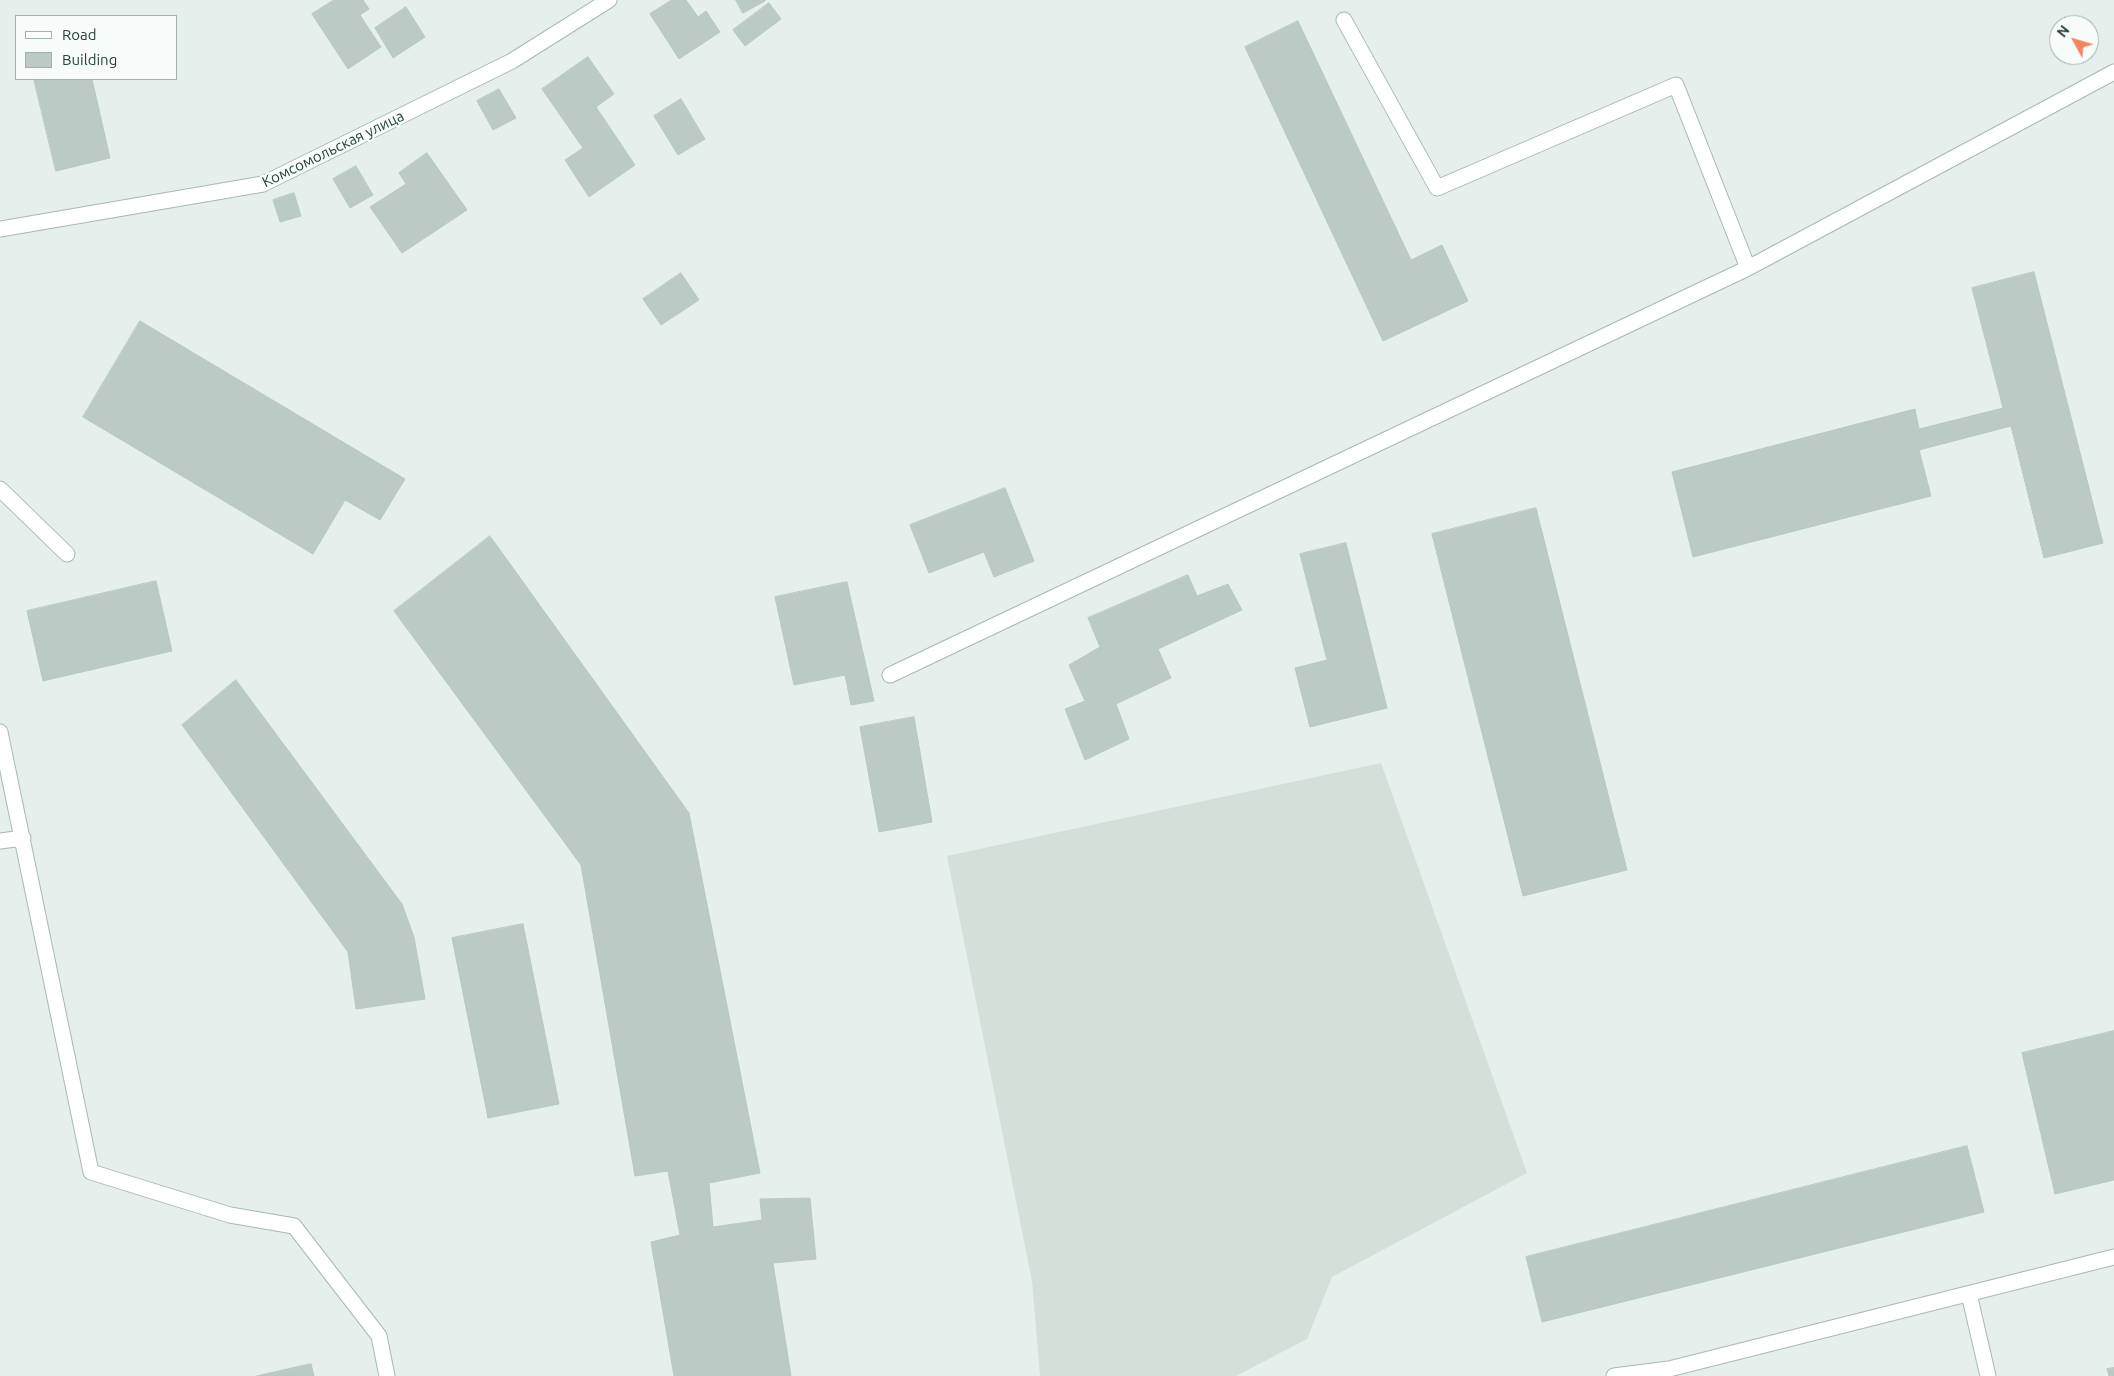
<!DOCTYPE html>
<meta charset="utf-8">
<style>
body{margin:0}
#map{position:relative;width:2114px;height:1376px;overflow:hidden;background:#e6efeb;font-family:Ubuntu,sans-serif}
canvas{display:block}
.legend{position:absolute;left:15px;top:15px;width:162px;height:65px;box-sizing:border-box;background:#f7fbf9;border:1px solid #a3b1ad;margin:0;padding:6px 9px;list-style:none;font-size:15px;color:#24423a}
.legend li{display:flex;align-items:center;gap:10px;height:25px}
.legend b{width:25px;border:1px solid #a3b1ad}
.north{position:absolute;left:2049px;top:15px;width:50px;height:50px;box-sizing:border-box;background:#f7fbf9;border:1px solid #a3b1ad;border-radius:50%;rotate:309deg;font-size:14px;font-weight:700;line-height:20px;text-align:center;color:#24423a}
.north::after{content:'';display:block;margin:auto;width:18px;height:22px;background:#f4845f;clip-path:polygon(50% 0,100% 100%,50% 72%,0 100%)}
</style>
<div id="map">
<canvas width="2114" height="1376"></canvas>
<ul class="legend">
<li><b style="height:6px;background:#fff"></b>Road</li>
<li><b style="height:14px;background:#bbcac4"></b>Building</li>
</ul>
<div class="north">N</div>
</div>
<script>
const ctx = document.querySelector('canvas').getContext('2d');
ctx.lineJoin = 'round';
function fillPath(path, color) { ctx.fillStyle = color; ctx.fill(path, 'evenodd'); }
function stroke(path, color, width, dash) { ctx.strokeStyle = color; ctx.lineWidth = width; ctx.lineCap = dash ? 'butt' : 'round'; ctx.setLineDash(dash || []); ctx.stroke(path); }
function write(font, color, halo, rows, align = 'center') {
  ctx.font = font + ' Ubuntu,sans-serif'; ctx.lineWidth = 4.5; ctx.setLineDash([]); ctx.textBaseline = 'middle'; ctx.strokeStyle = halo; ctx.fillStyle = color; for (const [text, x, y, turn = 0] of rows) {
    ctx.save(); ctx.translate(x, y); ctx.rotate((+turn || 0) * Math.PI / 180); ctx.textAlign = isNaN(turn) ? turn : align; if (halo) ctx.strokeText(text, 0, 0); ctx.fillText(text, 0, 0); ctx.restore();
  }
}
const built = new Path2D(`
 M1381 763 1527 1173 1332 1277 1307 1339 1236 1376H1040L1032 1281 947 856Z`);
const building = new Path2D(`
 M334 0H363L369 9 360 15 381 47 348 69 312 14Z
 M672 0H686L698 17 706 11 720 32 679 59 650 14Z
 M736 0H765V1L743 13Z
 M769 3 781 19 745 46 733 30Z
 M406 7 425 37 393 58 375 28Z
 M1298 21 1411 260 1442 245 1468 301 1383 341 1245 47Z
 M588 57 614 94 596 107 635 165 589 197 565 160 583 148 542 89Z
 M34 79H92L110 158 56 171Z
 M499 89 516 118 493 130 477 101Z
 M681 99 705 139 678 155 654 116Z
 M427 153 467 210 402 253 370 207 406 184 399 173Z
 M356 166 373 195 350 208 333 179Z
 M294 193 301 216 280 222 273 200Z
 M2034 272 2103 543 2044 558 2011 426 1919 450 1931 496 1693 557 1672 472 1915 409 1919 429 2003 408 1972 288Z
 M681 273 699 300 661 325 643 299Z
 M140 321 405 479 380 520 345 500 313 554 83 417Z
 M1005 488 1034 561 994 577 984 552 929 573 910 525Z
 M1536 508 1627 870 1523 896 1432 534Z
 M490 536 689 813 760 1173 709 1183 713 1227 762 1220 760 1199 810 1198 816 1259 773 1263 791 1376H674L651 1242 680 1235 668 1171 635 1176 581 865 394 611Z
 M1346 543 1387 708 1310 727 1295 668 1327 660 1300 554Z
 M1188 575 1197 596 1228 584 1242 610 1158 649 1171 678 1116 704 1129 739 1085 760 1065 709 1085 701 1069 665 1100 647 1088 618Z
 M156 581 172 651 43 681 27 611Z
 M847 582 874 701 851 705 845 675 794 685 775 597Z
 M236 680 402 904 414 937 425 999 356 1009 348 952 182 725Z
 M914 717 932 822 879 832 860 727Z
 M523 924 559 1104 488 1118 452 938Z
 M2114 1031V1180L2055 1194 2022 1053Z
 M1967 1146 1984 1212 1542 1322 1526 1257Z
 M311 1364 314 1376H257Z
 M2114 1368V1376H2109L2107 1369Z`);
const minor = new Path2D(`
 M1344 20 1437 188 1676 85 1748 268
 M0 229 263 184 512 61 609 0
 M0 489 67 554
 M890 675 1748 268 2114 72
 M0 732 91 1172 230 1215 294 1226 379 1336 387 1376
 M0 841 23 838
 M1969 1294 1988 1376
 M1614 1376 1669 1369 2114 1257`);
const streetNames = [
 ["Комсомольская улица",333,149,-26]
];
fillPath(built, '#d4dfda');
fillPath(building, '#bbcac4');
stroke(building, '#b8c9c2', 1);
stroke(minor, '#a8b8b2', 17);
stroke(minor, '#fff', 15);
write('15px', '#24423a', '#f7fbf9', streetNames);
</script>
